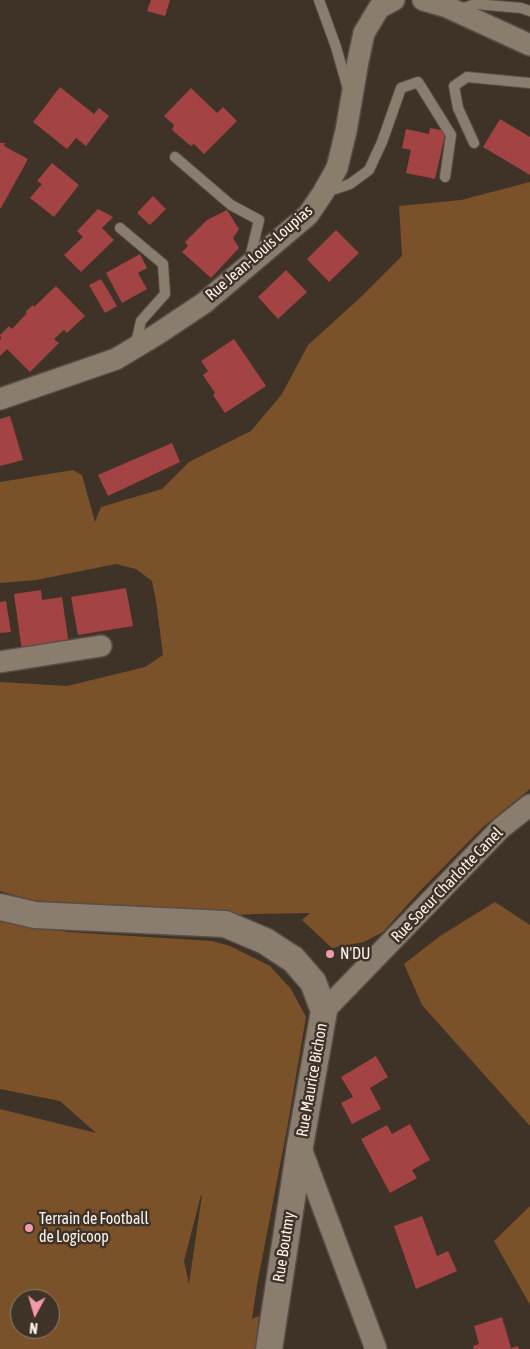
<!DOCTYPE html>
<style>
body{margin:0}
#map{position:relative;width:530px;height:1349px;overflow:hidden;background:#3f3327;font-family:"Asap Condensed",sans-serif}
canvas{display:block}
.north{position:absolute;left:10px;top:1289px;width:50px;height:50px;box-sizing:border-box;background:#3f3327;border:1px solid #8a8076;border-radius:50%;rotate:186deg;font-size:14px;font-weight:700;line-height:20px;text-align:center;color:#fbf3ec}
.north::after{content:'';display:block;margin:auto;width:18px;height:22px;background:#f39aaa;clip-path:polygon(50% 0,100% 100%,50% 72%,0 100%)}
</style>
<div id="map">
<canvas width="530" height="1349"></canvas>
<div class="north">N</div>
</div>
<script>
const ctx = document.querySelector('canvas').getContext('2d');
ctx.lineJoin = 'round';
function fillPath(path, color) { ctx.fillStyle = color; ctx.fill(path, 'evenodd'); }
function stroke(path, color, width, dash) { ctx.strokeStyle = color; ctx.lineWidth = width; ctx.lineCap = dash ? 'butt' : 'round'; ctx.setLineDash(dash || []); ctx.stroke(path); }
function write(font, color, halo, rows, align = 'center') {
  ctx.font = font + ' "Asap Condensed",sans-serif'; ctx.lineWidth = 5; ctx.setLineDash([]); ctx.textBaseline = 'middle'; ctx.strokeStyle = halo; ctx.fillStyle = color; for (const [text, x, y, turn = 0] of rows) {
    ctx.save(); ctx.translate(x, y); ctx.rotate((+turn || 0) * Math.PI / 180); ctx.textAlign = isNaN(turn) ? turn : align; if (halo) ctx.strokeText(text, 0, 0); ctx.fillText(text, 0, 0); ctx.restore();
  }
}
const green = new Path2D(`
 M530 182V789L483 827 419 892 383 932 364 942 332 948 302 920 310 913 254 914 201 917 32 900 0 891V682L67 686 145 667 163 655 156 601 152 581 136 569 116 564 36 580 0 583V482L73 470 82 475 95 522 101 507 162 489 189 462 251 431 282 394 308 345 361 297 402 256 399 206 461 200Z
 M495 902 530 925V1126L422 1005 404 964 440 936Z
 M0 922 68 932 212 941 230 946 270 966 291 989 306 1017 287 1129 257 1285 252 1319 259 1316 255 1349H0V1109L96 1133 60 1101 0 1089ZM201 1195H202L189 1284 184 1261ZM20 1299H50V1329H20Z
 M530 1206V1305L494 1241Z`);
const building = new Path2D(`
 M151 0H170L165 16 147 11Z
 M60 87 94 114 99 108 109 116 86 146 76 138 67 149 33 122Z
 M191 88 217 113 223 107 237 121 204 154 194 144 191 146 172 130 174 125 164 116Z
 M500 119 530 137V175L483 147Z
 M430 128 446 131 435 179 406 173 411 150 402 148 406 129 429 134Z
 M0 143H5L4 146 28 159 1 208H0Z
 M52 163 79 185 54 217 30 198 42 184 37 181Z
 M153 196 166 209 150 225 137 213Z
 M98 209 113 217 102 228 114 240 81 272 64 255 83 237 77 231Z
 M227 210 239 229 233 238 239 248 211 278 182 252 188 246 185 242 207 220Z
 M336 230 359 253 329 282 307 259Z
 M140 254 147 268 138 273 147 289 122 303 106 273Z
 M286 270 307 292 278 319 258 297Z
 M101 279 117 306 105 313 89 285Z
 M56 286 85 316 67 333 64 330 54 339 59 343 30 372 7 349 0 356V340L1 339 0 335 9 326 12 329 27 313 25 312 33 305 34 307Z
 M234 339 266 386 225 413 213 395 215 393 203 375 208 371 201 361Z
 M10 416 23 460 0 466V419Z
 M172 443 180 462 108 496 98 475Z
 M126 588 133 626 78 635 71 597Z
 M41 590 42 600 62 597 69 645 22 651 14 594Z
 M6 601 11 632 0 633V602Z
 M376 1056 388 1077 370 1088 381 1109 352 1124 341 1103 353 1097 341 1077Z
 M410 1124 430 1160 412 1170 417 1178 390 1193 361 1139 387 1125 392 1134Z
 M422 1216 437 1256 448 1251 457 1271 416 1289 394 1226Z
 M502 1317 511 1348 518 1346 519 1349H474L473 1346 479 1344 474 1326Z`);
const service = new Path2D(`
 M319 0 336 47 348 89
 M457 10 476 4 521 8 530 11
 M474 143 458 108 454 86 467 77 530 83
 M175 157 231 205 259 220 249 262
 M326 192 350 184 369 170 382 142 401 88 418 82 451 135 445 177
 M120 228 163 264 165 294 141 321 135 347`);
const minor = new Path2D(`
 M423 0 447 7 530 45
 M0 399 116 359 156 335 204 303 308 215 323 193 337 168 346 131 358 61 364 33 379 8 394 0
 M0 662 101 646
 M324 1011 501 828 530 805
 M300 1146 376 1349`);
const tertiary = new Path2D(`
 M0 907 35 915 225 924 265 941 288 956 293 959 313 982 324 1011 300 1146 269 1349`);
const markers = [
 [330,954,5,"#f39aaa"],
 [29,1228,5,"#f39aaa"]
];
const streetNames = [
 ["Rue Jean-Louis Loupias",259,253,-41],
 ["Rue Soeur Charlotte Canel",447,885,-46],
 ["Rue Maurice Bichon",312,1080,-80],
 ["Rue Boutmy",284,1247,-81]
];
const poiNames = [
 ["N'DU",340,954],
 ["Terrain de Football",39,1219],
 ["de Logicoop",39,1237]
];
fillPath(green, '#7a5128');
fillPath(building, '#a34343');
stroke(service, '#584e45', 12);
stroke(minor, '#584e45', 24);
stroke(tertiary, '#584e45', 29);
stroke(service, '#8a7c6f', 10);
stroke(minor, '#8a7c6f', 21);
stroke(tertiary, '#8a7c6f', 26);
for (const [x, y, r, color] of markers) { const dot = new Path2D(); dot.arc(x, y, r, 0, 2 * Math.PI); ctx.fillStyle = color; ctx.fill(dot); stroke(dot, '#3f3327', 2); }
write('16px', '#fbf3ec', '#3f3327', streetNames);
write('16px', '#fbf3ec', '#3f3327', poiNames, 'left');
</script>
